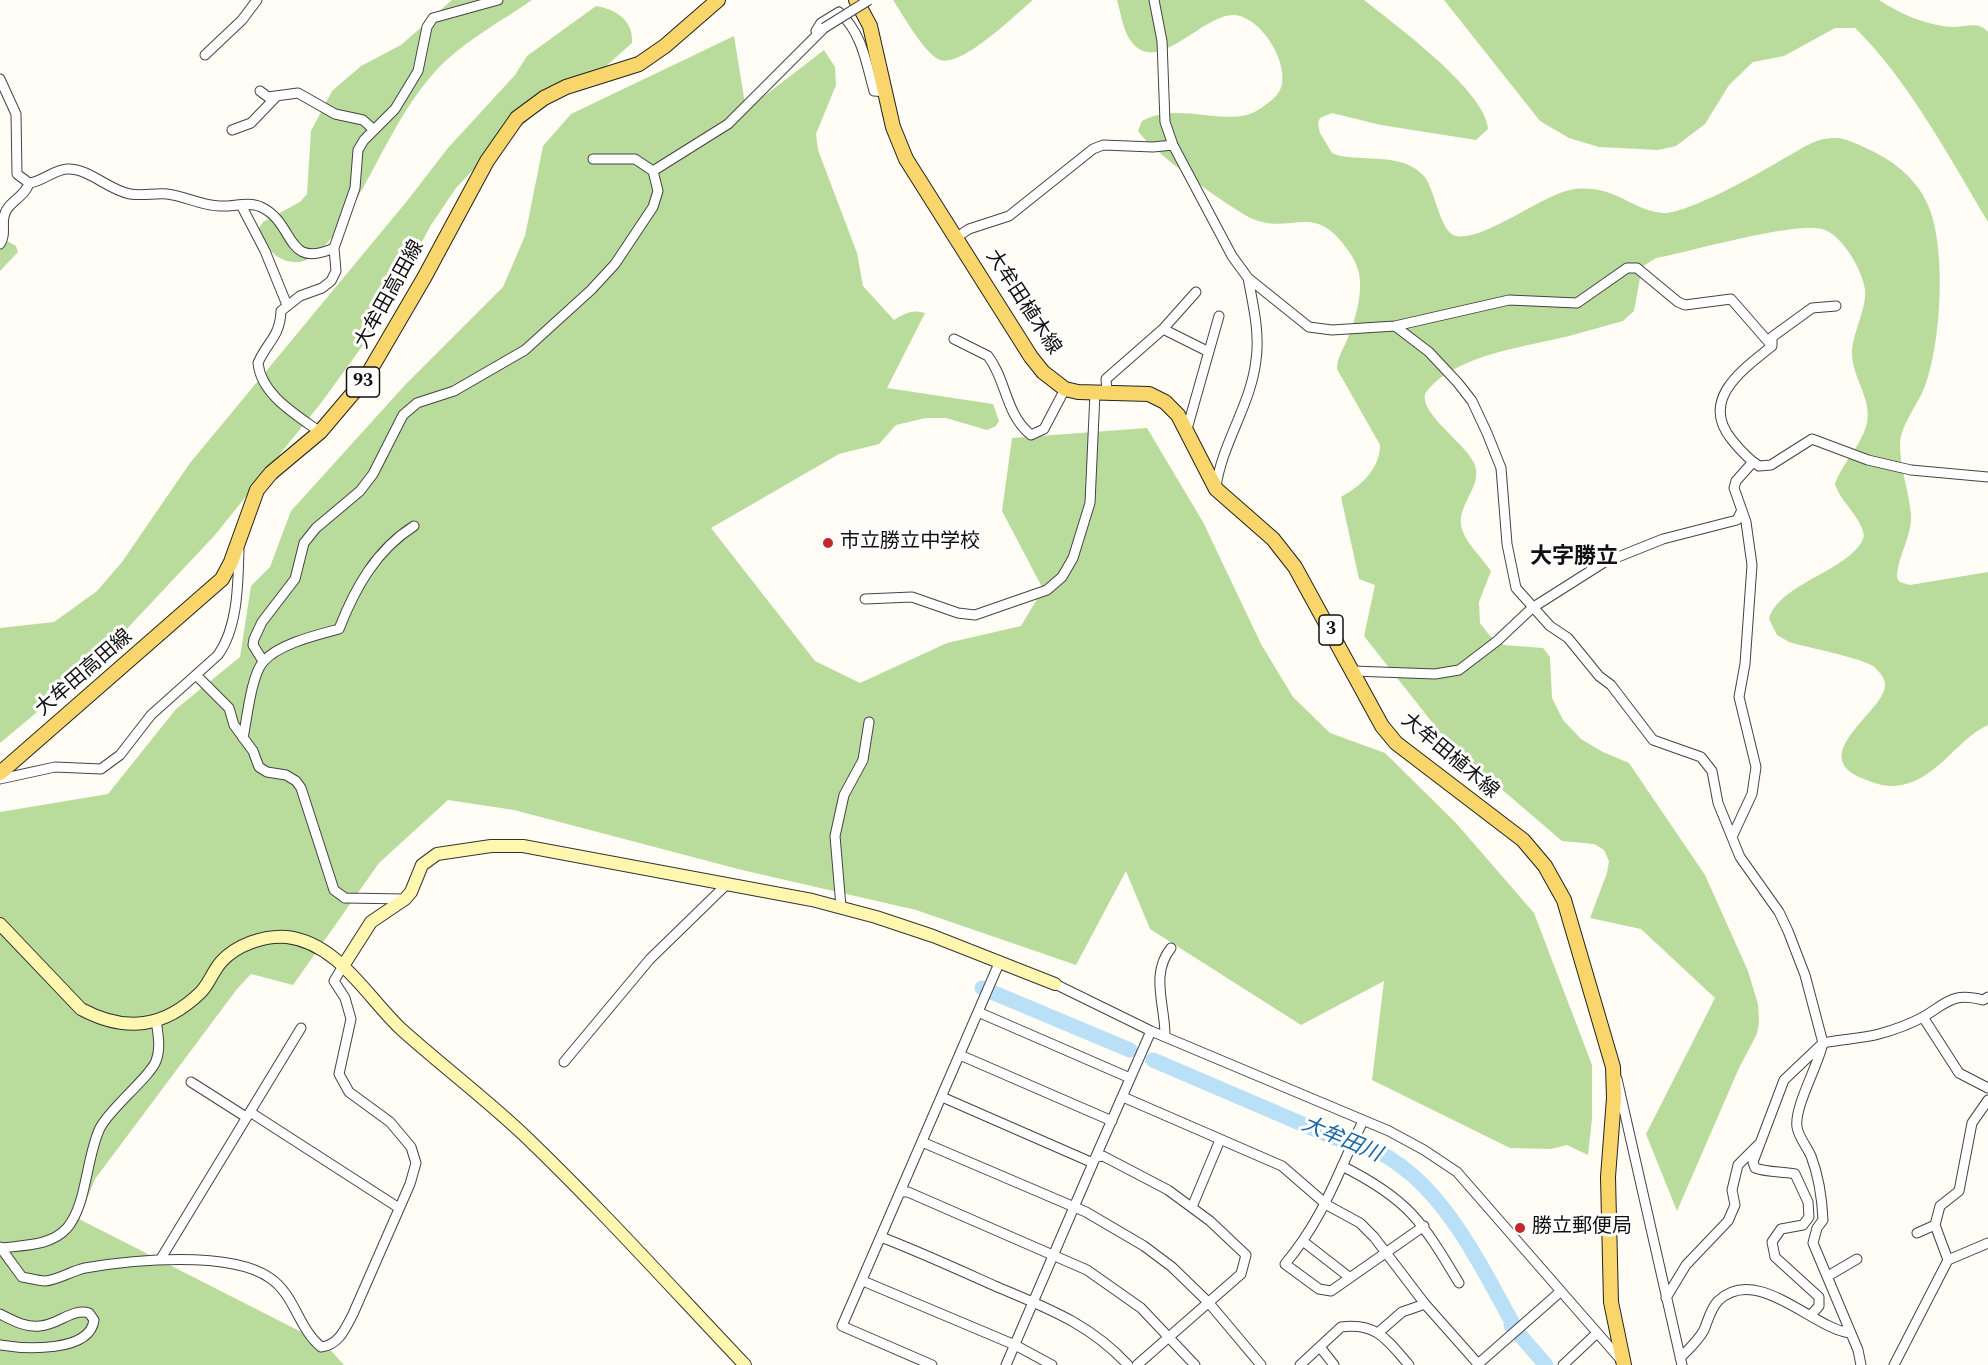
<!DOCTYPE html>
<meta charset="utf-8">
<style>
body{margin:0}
canvas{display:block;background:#fffdf5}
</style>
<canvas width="1988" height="1365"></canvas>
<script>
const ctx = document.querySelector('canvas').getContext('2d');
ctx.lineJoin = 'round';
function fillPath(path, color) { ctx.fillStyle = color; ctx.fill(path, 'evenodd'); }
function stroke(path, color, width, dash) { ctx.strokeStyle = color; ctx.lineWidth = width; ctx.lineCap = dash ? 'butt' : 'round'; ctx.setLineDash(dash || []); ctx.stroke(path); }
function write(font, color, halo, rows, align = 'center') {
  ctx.font = font + ' Spectral,"Noto Sans JP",serif'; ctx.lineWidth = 6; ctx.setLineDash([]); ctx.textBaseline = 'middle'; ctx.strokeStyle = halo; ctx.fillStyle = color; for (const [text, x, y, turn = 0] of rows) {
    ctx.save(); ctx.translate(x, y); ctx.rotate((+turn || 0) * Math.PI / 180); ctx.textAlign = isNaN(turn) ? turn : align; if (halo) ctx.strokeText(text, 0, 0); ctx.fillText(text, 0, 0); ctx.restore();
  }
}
const forest = new Path2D(`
 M452 0H532C499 23 460 43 433 74 402 109 382 155 359 195 346 217 331 246 308 259 298 265 283 262 274 254 266 247 258 239 259 228L263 222 300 202 307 194 311 131 332 91 361 66 401 45Z
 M893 0H1033C1016 14 959 71 938 59 923 51 903 15 893 0Z
 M1117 0H1364C1394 24 1486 91 1488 129L1476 140 1381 125 1332 113 1320 118 1318 123 1320 133 1332 153 1337 155C1365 162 1402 152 1424 176 1435 189 1440 233 1456 236 1484 242 1543 193 1575 189 1616 185 1632 211 1663 213 1689 214 1765 170 1790 155 1804 147 1818 137 1835 138 1847 138 1859 145 1870 150 1896 162 1920 182 1930 210 1946 253 1941 343 1925 386 1918 405 1900 425 1900 445 1900 468 1909 492 1911 515 1912 537 1897 557 1897 578L1900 582 1910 585 1988 572V725C1954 741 1936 783 1894 786 1883 787 1869 781 1859 777 1805 751 1896 705 1884 680 1883 676 1876 668 1873 666 1861 658 1806 647 1789 642L1777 635 1769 619C1779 582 1854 570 1864 536 1861 516 1841 503 1835 484 1842 463 1862 445 1867 423 1872 398 1852 378 1852 353 1852 334 1867 308 1865 290 1863 271 1842 234 1822 229 1791 222 1693 251 1656 258L1642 267 1634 311 1623 321C1605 326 1587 331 1569 336 1525 347 1452 355 1425 394 1420 414 1465 443 1474 463 1484 485 1458 503 1461 525 1464 542 1481 556 1491 571L1479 602 1480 623 1490 636 1504 645 1543 648 1550 657 1552 698 1563 720 1581 739 1603 752 1629 763 1705 875 1748 971 1758 1004 1759 1023 1757 1034 1739 1068 1677 1211 1646 1134 1715 998 1641 929 1590 918 1607 873 1609 861 1604 850 1594 844 1562 841 1450 745 1364 636 1375 585 1359 579 1341 497C1361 486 1380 469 1380 445L1337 369C1337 356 1345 347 1349 335 1355 320 1361 298 1360 282 1360 270 1354 258 1347 249 1314 201 1292 235 1253 219 1232 210 1149 149 1138 131L1142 121C1179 100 1229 129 1258 110 1267 104 1280 96 1282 84 1287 60 1261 17 1234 15 1207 14 1169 61 1143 51 1124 43 1122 17 1117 0Z
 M1444 0H1879C1900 14 1928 26 1953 27 1967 27 1978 21 1988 32V222C1951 160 1907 78 1855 28H1835L1784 56 1753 62 1729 85 1705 124 1676 146 1658 150 1599 147 1569 138 1540 121Z
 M596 6C616 9 634 21 632 43L588 82 549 102 487 155 456 188 431 225 374 330 321 403 215 535 91 667 0 743V628L54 622 97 591 122 562 190 463 407 201 448 148 515 75 527 56Z
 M734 36 746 110 824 50 835 67 836 85 816 134 818 150 857 253 863 286 894 320C905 313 912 309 925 313L887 388 993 404 999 421 996 426 987 430 946 418H926L896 425 879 444 839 454 711 528 815 661 860 683 947 643 1021 626 1043 589 1002 511 1012 438 1147 428 1203 522 1261 644 1293 697 1330 733 1385 753 1456 823 1534 913 1592 1065V1119L1588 1155 1567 1145 1551 1149 1510 1148 1372 1080 1384 981 1301 1025 1150 929 1126 871 1076 965 916 910 742 870 514 810 448 800 379 863 293 985 251 974 237 989 95 1179 79 1219 325 1344 344 1365H0V812L108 794 176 709 240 657 251 586 270 567 291 511 405 385 503 287 525 236 543 146 571 114Z
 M0 237 16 246 18 252 0 271Z`);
const river = new Path2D(`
 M982 988 1130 1050
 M1153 1060 1335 1138C1427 1151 1472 1250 1512 1322L1511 1325 1546 1365`);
const street = new Path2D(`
 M1154 0 1162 41 1165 122 1173 145 1232 256 1248 278 1309 327 1332 330 1395 326 1509 300 1577 303 1627 268H1637L1678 302 1685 305 1731 299 1772 346
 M816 31 821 23 839 12C862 33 866 62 874 91L886 92
 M205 55 242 20 257 0
 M0 79 16 114 17 174 29 183C42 182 53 170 67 169 89 168 108 190 130 194 142 196 155 193 167 194 185 196 202 206 220 206 233 207 249 201 261 207 296 223 284 270 334 248
 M260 91 268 97 298 93 335 114 363 120 374 130
 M232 130 251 123 276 97
 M653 171 728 124 824 28
 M241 205 265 251 287 305
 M957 237 969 229 1009 216 1093 149 1103 145 1153 147 1173 145
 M0 244C6 235 2 226 4 217 6 202 25 198 29 183
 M1395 326 1429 352 1458 383 1472 401 1487 433 1501 468 1507 544 1516 588 1550 626 1568 638 1599 676 1611 685 1653 740 1701 757 1712 771 1718 803 1740 857 1779 912 1788 931 1805 975 1823 1043 1784 1080 1753 1162 1755 1168C1770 1173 1781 1171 1795 1174L1808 1202 1809 1217 1803 1225 1781 1229 1772 1242 1775 1257 1819 1297V1306L1811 1315
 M1163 329 1207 351
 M954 339 988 356C1007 381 1005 414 1031 435L1044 429 1065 389
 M1772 346C1742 370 1699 400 1732 440 1740 450 1748 459 1759 466L1771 465 1812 439 1868 460 1911 470 1988 477
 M1772 346V337L1812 308 1836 306
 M1107 392 1106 379 1163 329 1196 292
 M1187 429 1219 316
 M320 432C297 415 261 395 258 363 267 342 280 337 281 311L300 296 322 288 331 281 336 271 334 248 355 188 358 150 364 140 395 109 418 71 427 27 433 18 498 0
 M1216 487C1222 443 1251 405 1256 360 1260 334 1253 304 1248 278
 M865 599 912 597 958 613 975 615 1047 590 1062 577 1073 558 1090 503 1095 393
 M263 661 253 645 254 639 262 622 295 579 304 543 316 528 360 491 373 474 403 415 417 403 454 391 525 350 591 290 615 264 653 207 658 191 653 171 635 159H593
 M1353 671 1435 674 1459 670 1497 641 1532 608 1603 563 1663 539 1737 520 1742 510
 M196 675 229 708 234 725 253 751 259 767 267 772 286 775 296 781 301 788 334 890 345 898 405 899
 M243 738C247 719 251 676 263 662 278 644 317 635 339 629 355 588 376 550 414 526
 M0 779 55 767 101 769 120 755 151 715 218 655C238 627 238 584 239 550
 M1732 837 1752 794 1756 767 1739 697 1745 664 1752 565 1746 522 1734 488 1736 481 1753 462
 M841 907 835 836 844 795 863 760 869 722
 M1055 984 1151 1031 1389 1131 1424 1150 1457 1172 1621 1360
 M978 1012 1130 1078
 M1923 1017 1959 1073 1988 1088
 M1165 1035C1165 1005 1150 974 1171 948
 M960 1055 1112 1121
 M564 1062 650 959 725 886
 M1617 1079 1682 1365
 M191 1082 246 1117
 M942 1097 1093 1163 1151 1031
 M1123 1097 1282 1166 1327 1205 1360 1223 1374 1237 1425 1304 1479 1365
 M250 1112 399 1208
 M1363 1121C1337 1174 1324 1218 1285 1264L1319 1289 1331 1291 1424 1226
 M922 1142 1086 1212 1144 1246 1172 1267 1209 1303 1261 1365
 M1097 1157 1103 1156 1168 1190 1210 1221 1246 1255 1241 1274 1137 1365
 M1342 1166C1408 1199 1422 1221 1459 1283
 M900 1192H908L1087 1270 1141 1308 1195 1365
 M1192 1207 1220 1140
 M1917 1233 1935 1225
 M881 1237C920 1252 957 1269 995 1286 1047 1308 1089 1323 1128 1365
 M1304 1242 1349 1277
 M0 1247 22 1277C29 1278 38 1281 45 1281 58 1280 71 1271 85 1268 131 1260 230 1250 270 1278 295 1295 298 1328 321 1347 339 1345 345 1329 353 1314L410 1184 416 1163 411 1147 390 1122 349 1092 339 1074 351 1019 345 998 334 981 343 966
 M2 1248C24 1245 51 1246 67 1228 87 1205 86 1157 100 1128 110 1108 150 1077 156 1061 161 1048 158 1034 156 1020
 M160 1260 301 1028
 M1948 1260 1935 1225 1940 1206 1959 1191 1972 1123 1988 1100
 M1828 1276 1857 1259
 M863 1281 1015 1345 1052 1365
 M1666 1298 1686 1265 1728 1221 1735 1205 1732 1190 1738 1165 1758 1145
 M0 1314C12 1320 26 1328 40 1326 58 1325 72 1308 89 1313L94 1320C90 1353 24 1349 0 1345
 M1379 1332 1402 1312 1425 1304
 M1320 1347 1334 1365
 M1680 1358C1689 1349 1698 1341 1704 1330 1708 1320 1711 1308 1718 1301 1757 1264 1812 1328 1850 1333
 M932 1365 842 1326 1000 961
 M1006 1365 1093 1163
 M1300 1365 1341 1327C1377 1322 1388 1341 1409 1365
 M1477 1365 1560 1292
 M1563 1365 1597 1333
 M1861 1365 1858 1350 1813 1243 1817 1228 1823 1220C1822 1197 1819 1177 1811 1156 1807 1147 1798 1136 1797 1127 1794 1107 1818 1066 1823 1043 1841 1039 1861 1039 1879 1034 1894 1030 1910 1024 1923 1017 1947 1003 1952 992 1983 1000L1988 997
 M1894 1365 1948 1260 1988 1243`);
const secondary = new Path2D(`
 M0 924 81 1009C126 1033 164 1028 201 992 209 984 213 971 221 962 236 945 264 935 287 937 338 943 367 997 401 1029 441 1065 485 1098 525 1136 601 1209 672 1288 745 1365
 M343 966 371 922 405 899 411 892 422 865 437 854 491 846H523L812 900 876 917 933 936 1055 984`);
const primary = new Path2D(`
 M856 0 870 26 893 127 906 159 1031 357 1043 372 1065 389 1078 392 1149 394 1165 402 1178 415 1216 489 1273 539 1295 567 1382 726 1396 743 1523 840 1545 866 1564 900 1613 1067 1614 1098 1608 1177 1611 1302 1624 1365
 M0 773 222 579 231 562 257 490 271 473 320 432 365 379 424 278 487 161 517 118 544 98 566 87 639 64 665 46 718 0`);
const streetBridge = new Path2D(`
 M824 28 869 0`);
const markers = [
 [828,543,6,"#c4262e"],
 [1520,1228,6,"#c4262e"]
];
const shields = [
 [363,382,33],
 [1331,630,24]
];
const shieldNames = [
 ["93",363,382],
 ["3",1331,630]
];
const streetNames = [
 ["大牟田高田線",391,295,-61],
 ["大牟田植木線",1022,303,57],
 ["大牟田高田線",85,674,-41],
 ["大牟田植木線",1449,757,40]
];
const poiNames = [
 ["市立勝立中学校",840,543],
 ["勝立郵便局",1532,1228]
];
const waterNames = [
 ["大牟田川",1341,1141,23]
];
const quarterNames = [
 ["大字勝立",1574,559]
];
fillPath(forest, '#b9dc9c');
stroke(river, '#b9e0f7', 15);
stroke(street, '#444', 11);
stroke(secondary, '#333', 14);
stroke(primary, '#222', 16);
stroke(street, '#fff', 9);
stroke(secondary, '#fff6b0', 12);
stroke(primary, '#f9d66b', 14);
stroke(streetBridge, '#444', 11, []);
stroke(streetBridge, '#fff', 9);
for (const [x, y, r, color] of markers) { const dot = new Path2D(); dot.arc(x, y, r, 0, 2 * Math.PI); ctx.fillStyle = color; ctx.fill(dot); stroke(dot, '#fff', 2); }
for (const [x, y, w] of shields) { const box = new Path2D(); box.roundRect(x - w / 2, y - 15, w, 30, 4.5); ctx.fillStyle = '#fff'; ctx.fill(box); stroke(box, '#111', 1.5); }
write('bold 18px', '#111', null, shieldNames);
write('20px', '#111', '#fff', streetNames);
write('20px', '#111', '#fff', poiNames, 'left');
write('italic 21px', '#1768a6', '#fff', waterNames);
write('bold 22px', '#111', '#fff', quarterNames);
</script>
